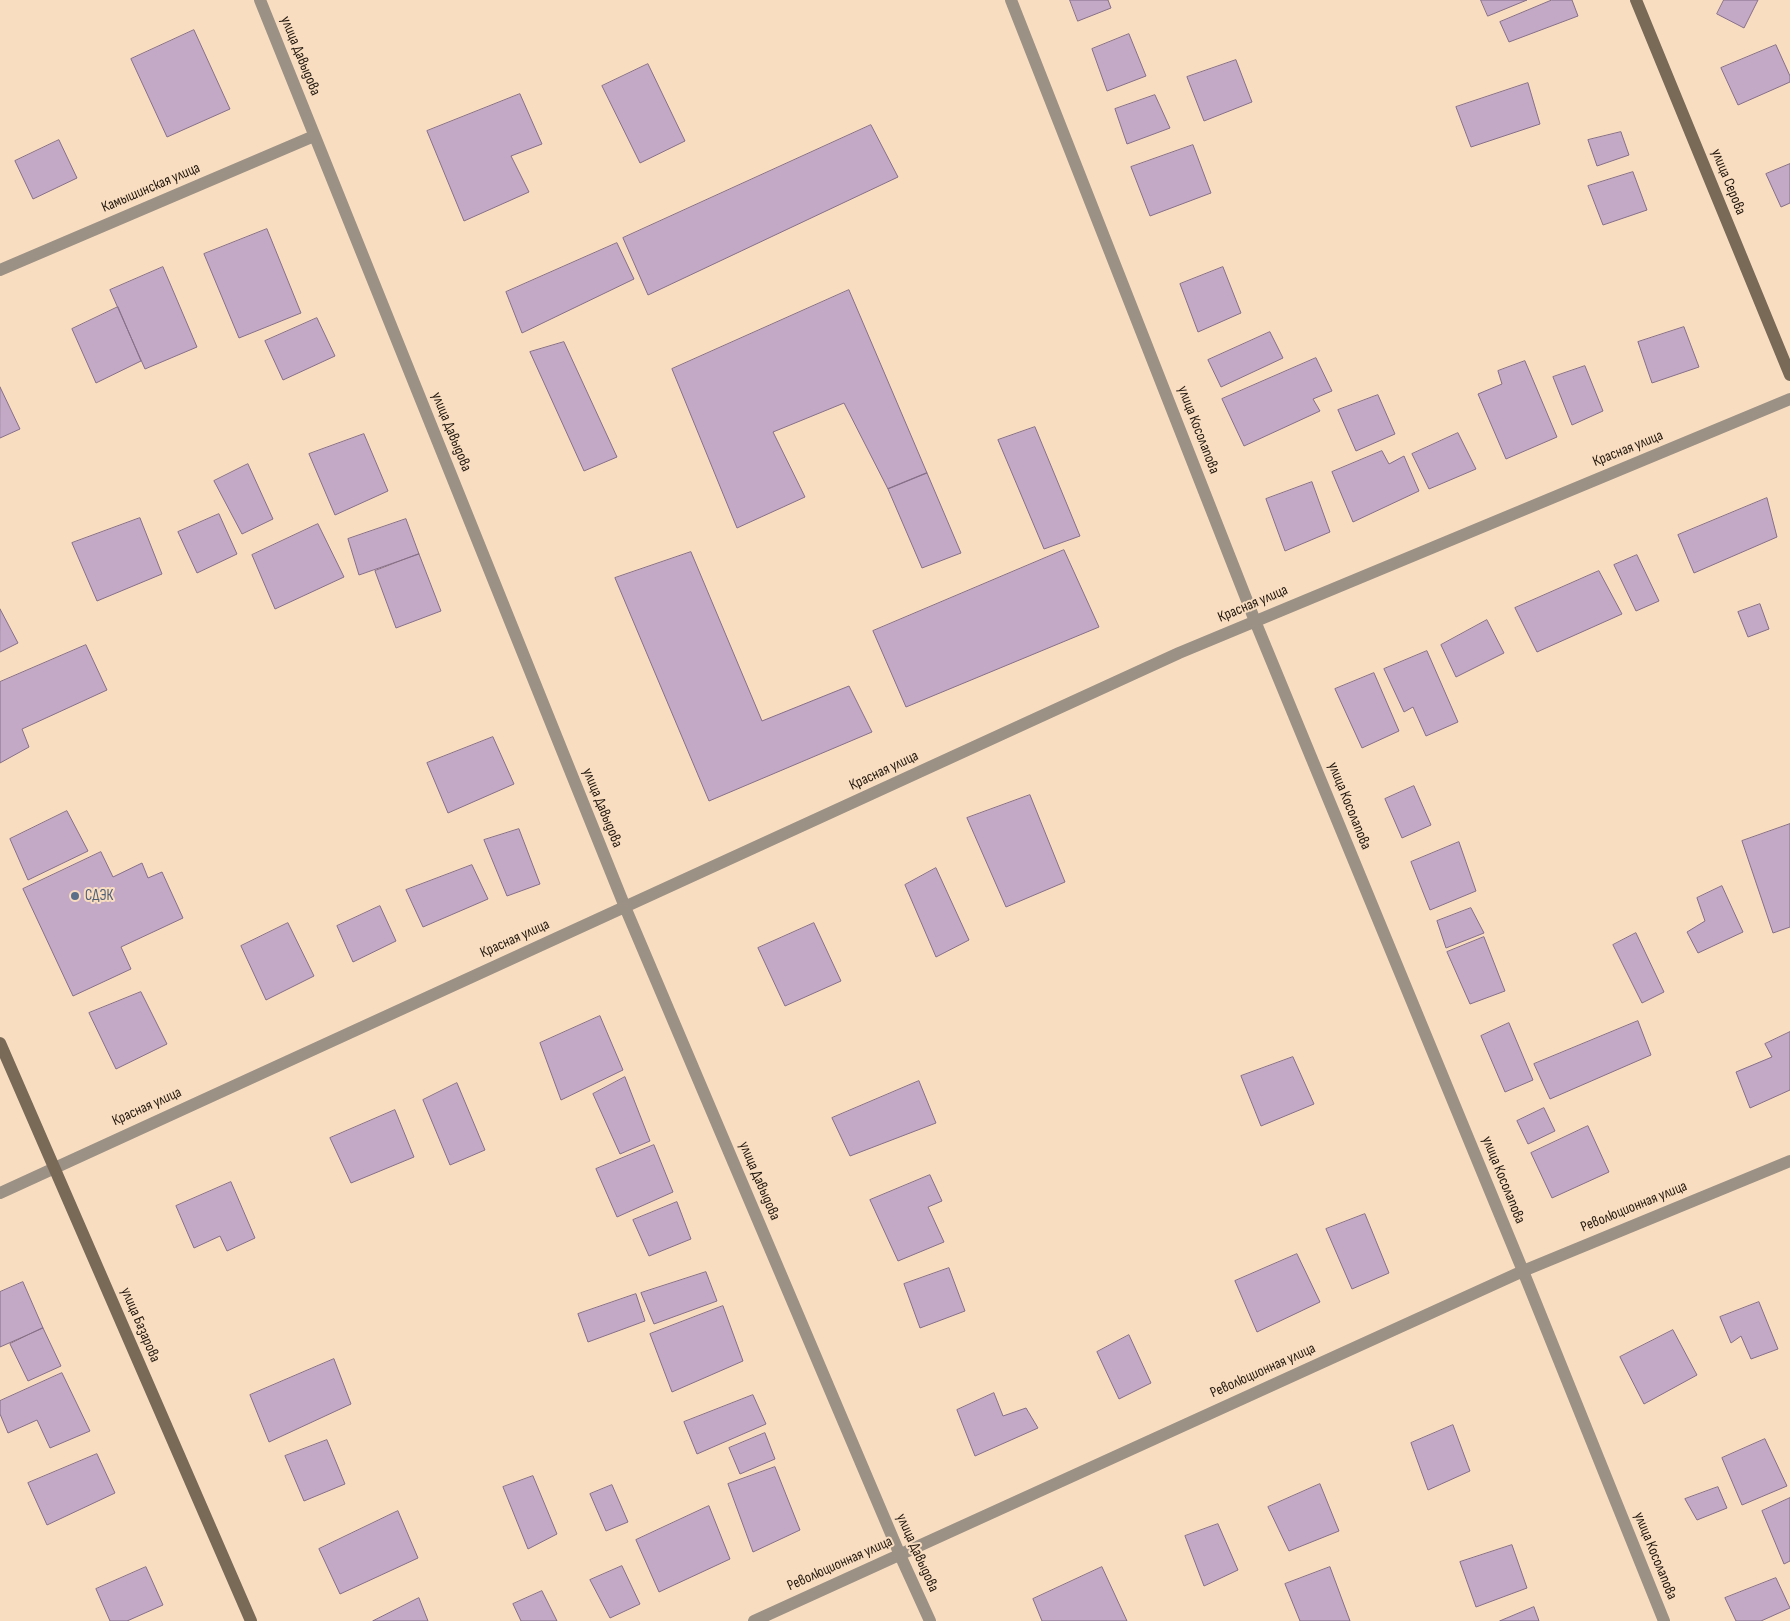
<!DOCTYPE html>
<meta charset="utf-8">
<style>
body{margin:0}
canvas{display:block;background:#f9ddc1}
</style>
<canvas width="1790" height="1621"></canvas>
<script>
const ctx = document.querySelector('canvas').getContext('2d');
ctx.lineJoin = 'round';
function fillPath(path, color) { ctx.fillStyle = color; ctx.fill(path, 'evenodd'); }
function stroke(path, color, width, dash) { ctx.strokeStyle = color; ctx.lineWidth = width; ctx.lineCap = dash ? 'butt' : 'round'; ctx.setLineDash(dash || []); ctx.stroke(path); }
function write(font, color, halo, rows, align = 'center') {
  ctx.font = font + ' "Sofia Sans Condensed",sans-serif'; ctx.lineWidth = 4; ctx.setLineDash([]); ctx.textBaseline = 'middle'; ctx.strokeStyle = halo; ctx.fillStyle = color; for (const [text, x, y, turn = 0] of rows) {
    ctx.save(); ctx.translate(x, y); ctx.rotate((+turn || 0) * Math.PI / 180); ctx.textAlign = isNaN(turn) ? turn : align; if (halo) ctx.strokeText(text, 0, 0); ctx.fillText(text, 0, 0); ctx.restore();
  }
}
const building = new Path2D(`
 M1070 0H1108L1111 8 1078 21Z
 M1481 0H1527L1488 16Z
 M1552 0H1572L1578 16 1509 42 1500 22Z
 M1724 0H1758L1744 28 1717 14Z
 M194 30 230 109 167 137 131 59Z
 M1129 34 1146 76 1107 91 1092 49Z
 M1776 45 1790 76V82L1738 105 1721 68Z
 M1236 60 1252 102 1204 121 1187 77Z
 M648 64 685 141 640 163 602 86Z
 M1528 83 1540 124 1471 147 1456 107Z
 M520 94 542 144 511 156 529 192 464 221 427 131Z
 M1155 95 1170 128 1127 144 1115 109Z
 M871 125 898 177 648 295 623 238Z
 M1621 132 1629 155 1597 166 1588 140Z
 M59 140 77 178 33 199 15 161Z
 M1193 145 1211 193 1150 216 1131 167Z
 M1790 164V203L1781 207 1766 174Z
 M1633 172 1647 210 1603 225 1588 186Z
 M267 229 301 313 239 338 204 254Z
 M617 243 634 279 522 333 506 292Z
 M163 267 197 347 145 369 110 290Z
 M1223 267 1241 313 1198 332 1180 284Z
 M849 290 927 473 888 489 844 403 773 432 805 497 737 528 672 369Z
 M118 307 141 361 96 383 72 329Z
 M317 318 335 356 283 380 265 341Z
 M1684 327 1699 367 1652 383 1638 342Z
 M1270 332 1283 358 1221 387 1208 360Z
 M564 342 617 457 584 471 530 352Z
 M1316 358 1332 391 1313 399 1320 411 1244 446 1222 399Z
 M1525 361 1557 437 1506 459 1478 394 1502 384 1498 371Z
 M1585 366 1603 411 1572 425 1553 377Z
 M0 387 20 429 0 438Z
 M1378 395 1395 434 1356 451 1338 410Z
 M1035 427 1080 536 1044 549 998 440Z
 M1458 433 1476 469 1429 489 1412 454Z
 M364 434 388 491 335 515 309 454Z
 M1382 451 1389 464 1404 456 1419 491 1353 522 1332 472Z
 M248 464 273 519 242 534 214 481Z
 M927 473 961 553 922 568 888 489Z
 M1312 482 1330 532 1285 551 1266 499Z
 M1767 498 1777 537 1694 573 1678 535Z
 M219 514 237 554 197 573 178 532Z
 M140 518 162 574 97 601 72 543Z
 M406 519 419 554 359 575 348 539Z
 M318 524 344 577 275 609 252 555Z
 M1064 550 1099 627 906 707 873 631Z
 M691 552 762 721 849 686 872 732 709 801 615 578Z
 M419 554 441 611 396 628 375 571Z
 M1637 555 1659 601 1636 611 1614 565Z
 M1599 571 1622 614 1537 652 1515 608Z
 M1760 604 1769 629 1748 637 1738 612Z
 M0 609 18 643 0 652Z
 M1487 620 1504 653 1456 677 1441 645Z
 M86 645 107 690 22 729 29 747 0 763V682Z
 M1427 651 1458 722 1426 736 1413 707 1404 712 1384 669Z
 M1374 673 1399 731 1362 748 1335 689Z
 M493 737 514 784 448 813 427 763Z
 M1414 786 1431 825 1402 838 1385 799Z
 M1030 795 1065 882 1006 907 967 818Z
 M67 811 88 851 28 880 10 839Z
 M1790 824V927L1773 933 1742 841Z
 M519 829 540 884 507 896 484 840Z
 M1459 842 1476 891 1430 910 1411 862Z
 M101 852 113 877 142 863 148 878 162 872 183 918 121 947 131 969 73 996 23 889Z
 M472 865 488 899 423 927 406 890Z
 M936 868 969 940 936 957 905 885Z
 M1722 886 1743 932 1698 953 1687 932 1705 921 1697 898Z
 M380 906 396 941 353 962 337 926Z
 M1471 908 1484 933 1446 948 1437 921Z
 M288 923 314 976 266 1000 241 946Z
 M814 923 841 981 785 1006 758 948Z
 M1636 933 1664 992 1642 1003 1613 945Z
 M1484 937 1505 991 1470 1004 1447 952Z
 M141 992 167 1044 116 1069 89 1013Z
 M600 1016 623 1070 561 1100 540 1043Z
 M1638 1021 1651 1055 1550 1099 1534 1064Z
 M1509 1023 1533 1080 1505 1092 1481 1036Z
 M1790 1032V1090L1750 1108 1736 1072 1772 1057 1765 1044Z
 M1293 1057 1314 1104 1261 1126 1241 1076Z
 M625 1077 650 1141 620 1154 593 1094Z
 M919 1081 936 1123 850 1156 832 1118Z
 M457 1083 485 1150 450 1165 423 1100Z
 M1544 1108 1555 1131 1528 1144 1517 1121Z
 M395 1110 414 1157 351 1183 330 1138Z
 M1588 1126 1609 1172 1552 1198 1531 1153Z
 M654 1145 673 1192 617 1217 596 1169Z
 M930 1175 942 1201 928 1207 944 1242 898 1261 870 1200Z
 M231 1182 255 1238 227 1251 220 1236 194 1248 176 1206Z
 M677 1202 691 1239 649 1256 633 1220Z
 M1365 1214 1389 1273 1352 1289 1326 1229Z
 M1297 1254 1320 1302 1257 1332 1235 1281Z
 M949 1268 965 1311 920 1328 904 1284Z
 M706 1272 717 1301 654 1324 641 1293Z
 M23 1282 43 1328 0 1347V1292Z
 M636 1294 645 1321 588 1342 578 1314Z
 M1759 1302 1778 1349 1751 1359 1741 1336 1731 1343 1720 1317Z
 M723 1306 743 1361 672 1392 650 1334Z
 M43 1328 61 1366 28 1381 10 1344Z
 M1673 1330 1697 1375 1644 1404 1620 1357Z
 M1129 1335 1151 1383 1119 1399 1097 1352Z
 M334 1359 351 1404 269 1442 250 1395Z
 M62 1373 90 1431 50 1448 37 1420 8 1433 0 1414V1401Z
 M994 1393 1003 1416 1026 1408 1038 1428 975 1456 957 1410Z
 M753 1395 766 1424 697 1454 684 1422Z
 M1453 1425 1470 1471 1428 1490 1411 1443Z
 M765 1433 775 1459 740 1474 729 1448Z
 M1765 1439 1787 1486 1742 1505 1722 1458Z
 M327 1440 345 1484 304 1501 285 1456Z
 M97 1454 115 1493 47 1525 28 1483Z
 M775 1467 800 1530 753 1552 728 1484Z
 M533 1476 557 1534 528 1549 503 1487Z
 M1320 1484 1339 1531 1289 1551 1268 1507Z
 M612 1485 628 1522 606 1531 590 1494Z
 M1718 1487 1727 1508 1697 1520 1685 1499Z
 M1790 1498V1561L1784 1564 1762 1511Z
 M709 1506 730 1559 659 1592 636 1540Z
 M398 1511 418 1558 340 1594 319 1549Z
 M1218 1524 1238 1570 1204 1586 1185 1536Z
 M1512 1545 1527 1588 1476 1607 1460 1562Z
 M622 1566 640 1604 610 1618 590 1580Z
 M146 1567 163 1605 127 1621H110L96 1589Z
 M1102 1567 1127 1621H1042L1033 1599Z
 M1330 1567 1350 1621H1300L1285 1584Z
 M1776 1578 1790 1608 1761 1621H1736L1725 1598Z
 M542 1591 557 1621H521L513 1604Z
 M419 1598 428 1621H373Z
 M1534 1607 1539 1621H1500Z`);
const street = new Path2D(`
 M260 0 625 907 900 1555 930 1621
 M1011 0 1255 621 1523 1271 1664 1621
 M0 270 314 136
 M0 1193 1179 653 1790 399
 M754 1621 1523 1271 1790 1161`);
const secondary = new Path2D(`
 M1636 0 1790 375
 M0 1043 251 1621`);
const markers = [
 [75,896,5,"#5c6f8a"]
];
const streetNames = [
 ["улица Давыдова",300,56,68],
 ["улица Серова",1728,182,68],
 ["Камышинская улица",151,188,-23],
 ["улица Косолапова",1198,430,69],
 ["улица Давыдова",451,432,68],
 ["Красная улица",1628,449,-22],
 ["Красная улица",1253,604,-23],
 ["Красная улица",884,771,-25],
 ["улица Косолапова",1349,806,68],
 ["улица Давыдова",602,808,68],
 ["Красная улица",515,939,-24],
 ["Красная улица",147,1107,-24],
 ["улица Косолапова",1503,1180,68],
 ["улица Давыдова",759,1181,67],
 ["Революционная улица",1634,1207,-22],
 ["улица Базарова",140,1325,67],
 ["Революционная улица",1263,1371,-24],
 ["улица Давыдова",917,1553,66],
 ["улица Косолапова",1655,1556,68],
 ["Революционная улица",840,1564,-24]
];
const serviceNames = [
 ["СДЭК",85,896]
];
fillPath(building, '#c3a9c5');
stroke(building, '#866f89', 1);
stroke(street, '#9c9185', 12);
stroke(secondary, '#796a58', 12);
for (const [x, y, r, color] of markers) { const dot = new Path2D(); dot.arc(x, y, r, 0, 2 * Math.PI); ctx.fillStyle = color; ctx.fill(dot); stroke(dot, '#f9ddc1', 2); }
write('15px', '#23190f', '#f9ddc1', streetNames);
write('15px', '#4e5e75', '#f9ddc1', serviceNames, 'left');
</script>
